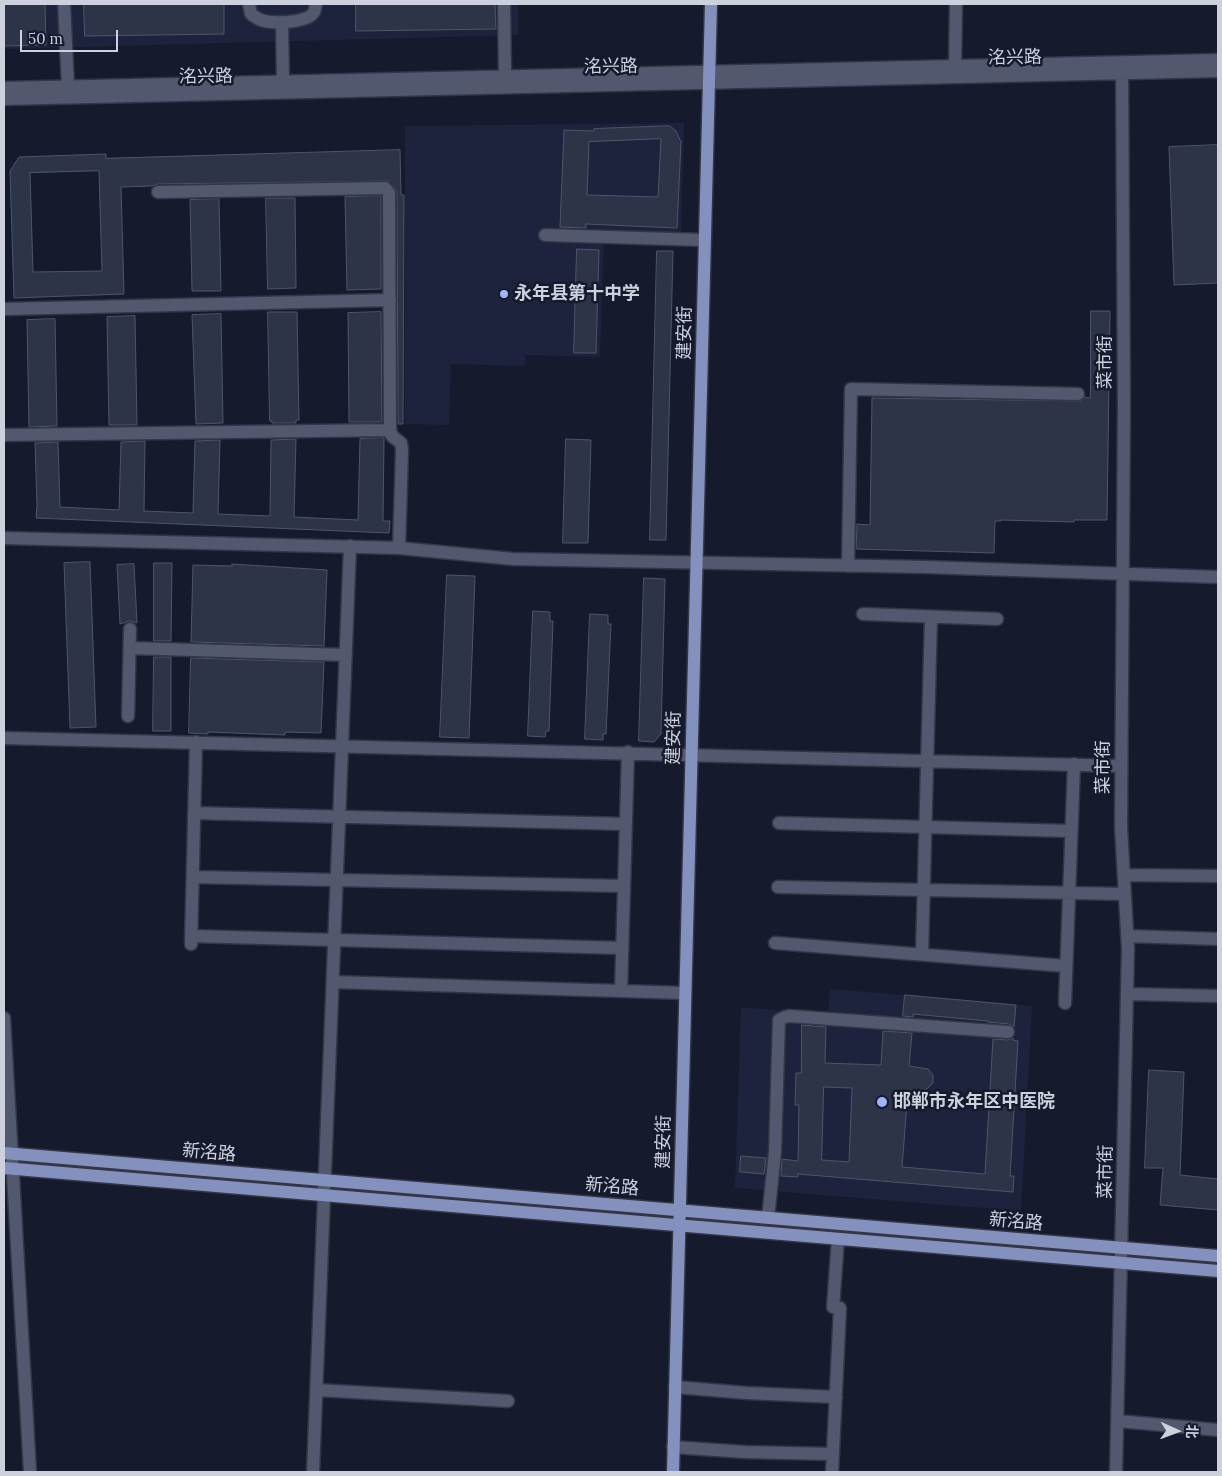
<!DOCTYPE html>
<meta charset="utf-8">
<style>
body{margin:0}
#map{position:relative;width:1222px;height:1476px;overflow:hidden;background:#161a2d;font-family:Lora,"Noto Sans SC",serif}
canvas{display:block}
.frame{position:absolute;inset:0;border:5px solid #cdd1de;pointer-events:none}
.north{position:absolute;left:1152px;top:1406px;width:50px;height:50px;-webkit-text-stroke:4px #161a2d;paint-order:stroke;rotate:92deg;font-size:14px;font-weight:700;line-height:20px;text-align:center;color:#cdd1de}
.north::after{content:'';display:block;margin:auto;width:18px;height:22px;background:#cdd1de;clip-path:polygon(50% 0,100% 100%,50% 72%,0 100%)}
.scale{position:absolute;left:20px;top:30px;width:98px;height:22px;box-sizing:border-box;border:2px solid #cdd1de;border-top:0;padding-left:6px;font-size:15px;line-height:18px;white-space:nowrap;color:#cdd1de;-webkit-text-stroke:4px #161a2d;paint-order:stroke}
</style>
<div id="map">
<canvas width="1222" height="1476"></canvas>
<div class="frame"></div>
<div class="north">北</div>
<div class="scale">50 m</div>
</div>
<script>
const ctx = document.querySelector('canvas').getContext('2d');
ctx.lineJoin = 'round';
function fillPath(path, color) { ctx.fillStyle = color; ctx.fill(path, 'evenodd'); }
function stroke(path, color, width, dash) { ctx.strokeStyle = color; ctx.lineWidth = width; ctx.lineCap = dash ? 'butt' : 'round'; ctx.setLineDash(dash || []); ctx.stroke(path); }
function write(font, color, halo, rows, align = 'center') {
  ctx.font = font + ' Lora,"Noto Sans SC",serif'; ctx.lineWidth = 5; ctx.setLineDash([]); ctx.textBaseline = 'middle'; ctx.strokeStyle = halo; ctx.fillStyle = color; for (const [text, x, y, turn = 0] of rows) {
    ctx.save(); ctx.translate(x, y); ctx.rotate((+turn || 0) * Math.PI / 180); ctx.textAlign = isNaN(turn) ? turn : align; if (halo) ctx.strokeText(text, 0, 0); ctx.fillText(text, 0, 0); ctx.restore();
  }
}
const built = new Path2D(`
 M4 4H518V35L4 49Z
 M684 123 681 234 604 232 600 357 525 355V366L451 364 449 425 405 424V126Z
 M830 989 1032 1006 1021 1211 735 1188 741 1007 828 1015Z`);
const building = new Path2D(`
 M4 4H45L46 45 4 46Z
 M84 4H224V34L85 36Z
 M356 4H495L496 29 356 31Z
 M670 126 676 131 681 142 677 228 586 224V228L560 227 564 130 594 131V129ZM661 139 658 197 587 195 589 142Z
 M1218 145V283L1174 285 1169 147Z
 M400 150 401 195H404L403 424H398L397 193 395 188 388 181 158 184 152 186 121 187 124 294 14 298 10 171 19 157 106 154V158ZM99 171 102 271 33 272 30 173Z
 M381 196V289L347 290 345 197Z
 M266 198H295L296 288 268 289Z
 M219 199 221 291H192L190 200Z
 M577 249 599 250 596 353H574Z
 M657 251H673L666 540H650Z
 M1091 311H1110L1107 520H1074V522L1001 520V521H995L994 553 856 549 857 524 870 525 872 398 1081 401 1085 397 1090 398Z
 M268 312H297L299 420H296V423H272V421H270Z
 M381 312 382 422H349L348 313Z
 M221 314 223 423 196 424 192 315Z
 M135 316 137 425H109L107 317Z
 M55 319 57 426 29 427 27 320Z
 M384 438 383 521H390L389 533 36 518 37 506 35 443 58 442 60 507 119 510 121 442 145 441 144 511 193 513 195 441 220 440 218 514 270 516 271 440 296 439 294 517 358 520 360 439Z
 M566 439 591 440 588 543H563Z
 M90 562 96 727 70 728 64 563Z
 M154 563H172L171 641H154Z
 M134 564 137 623 130 621 120 624 117 565Z
 M232 564 327 570 324 646 191 642 193 565 232 566Z
 M447 575 475 576 469 738 440 737Z
 M644 578 665 579 661 734 654 742 639 741Z
 M533 611 550 612V621H553L549 731H546L545 737 528 736Z
 M590 614 608 615V624H611L606 734H603V740L585 739Z
 M154 657H171V731H153Z
 M191 658 324 662 321 733 285 732V735L208 732V734L189 733Z
 M905 995 1016 1005 1014 1027 1009 1024 988 1022V1021L913 1014V1017L903 1016Z
 M802 1025 826 1027 825 1063 881 1065 883 1031 912 1033 909 1066 928 1069 933 1075V1083L928 1088 923 1091 908 1090 902 1167 985 1174 993 1039 1007 1040 1013 1038V1040L1018 1041 1010 1176H1014L1013 1192 798 1174V1177L781 1176 782 1159 798 1161 799 1105H795L796 1073H801ZM824 1087 852 1088 849 1162 822 1160Z
 M1149 1070 1184 1072 1180 1175 1218 1179V1210L1160 1205 1163 1168H1145Z
 M741 1156 766 1158 764 1174 740 1172Z`);
const minor = new Path2D(`
 M64 4 68 86
 M249 4 251 14C254 16 258 19 261 20 273 24 308 23 314 12 316 9 315 6 316 4
 M504 4 505 76
 M282 22 283 81
 M955 66 956 4
 M4 88 1218 60
 M4 99 1218 71
 M158 192 385 188 389 193 390 430 392 436 401 443 402 450 399 548
 M545 235 704 240
 M4 309 390 300
 M4 435 390 430
 M4 538 399 548 513 559 925 567 1218 577
 M848 566 851 389 1078 394
 M863 614 997 619
 M130 648 346 655
 M128 716 130 629
 M4 738 1121 766
 M194 813 626 824
 M779 823 1071 831
 M1124 875 1218 876
 M193 877 624 886
 M778 887 1125 894
 M191 936 622 948
 M1127 936 1218 939
 M775 943 1066 966
 M191 944 196 742
 M922 954 931 617
 M333 982 685 993
 M621 991 628 752
 M1127 994 1218 996
 M1065 1003 1074 764
 M4 1018 30 1472
 M768 1218 775 1152 779 1020 785 1017 789 1016 1008 1032
 M675 1387 747 1393 836 1397
 M317 1390 508 1401
 M1118 1421 1218 1430
 M673 1447 745 1452 833 1454
 M313 1472 350 546
 M832 1472 840 1308 833 1307 838 1239
 M1116 1472 1128 949 1121 827 1124 406 1122 62`);
const major = new Path2D(`
 M4 1153 1218 1256
 M4 1168 1218 1271
 M673 1472 711 4`);
const markers = [
 [504,294,5,"#a0b3fd"],
 [882,1102,6,"#a0b3fd"]
];
const streetNames = [
 ["洺兴路",1015,58,-1],
 ["洺兴路",611,67,-1],
 ["洺兴路",206,77,-1],
 ["建安街",685,333,-89],
 ["菜市街",1106,362,-90],
 ["建安街",674,738,-89],
 ["菜市街",1104,767,-90],
 ["建安街",664,1142,-89],
 ["新洺路",209,1153,5],
 ["菜市街",1106,1172,-89],
 ["新洺路",612,1187,5],
 ["新洺路",1016,1222,5]
];
const poiNames = [
 ["永年县第十中学",514,294],
 ["邯郸市永年区中医院",893,1102]
];
fillPath(built, '#1d233c');
fillPath(building, '#2e3448');
stroke(building, '#4e556b', 1);
stroke(minor, '#333645', 15);
stroke(major, '#333645', 15);
stroke(minor, '#52586e', 12);
stroke(major, '#8491bf', 12);
for (const [x, y, r, color] of markers) { const dot = new Path2D(); dot.arc(x, y, r, 0, 2 * Math.PI); ctx.fillStyle = color; ctx.fill(dot); stroke(dot, '#161a2d', 2); }
write('18px', '#cdd1de', '#161a2d', streetNames);
write('bold 18px', '#cdd1de', '#161a2d', poiNames, 'left');
</script>
